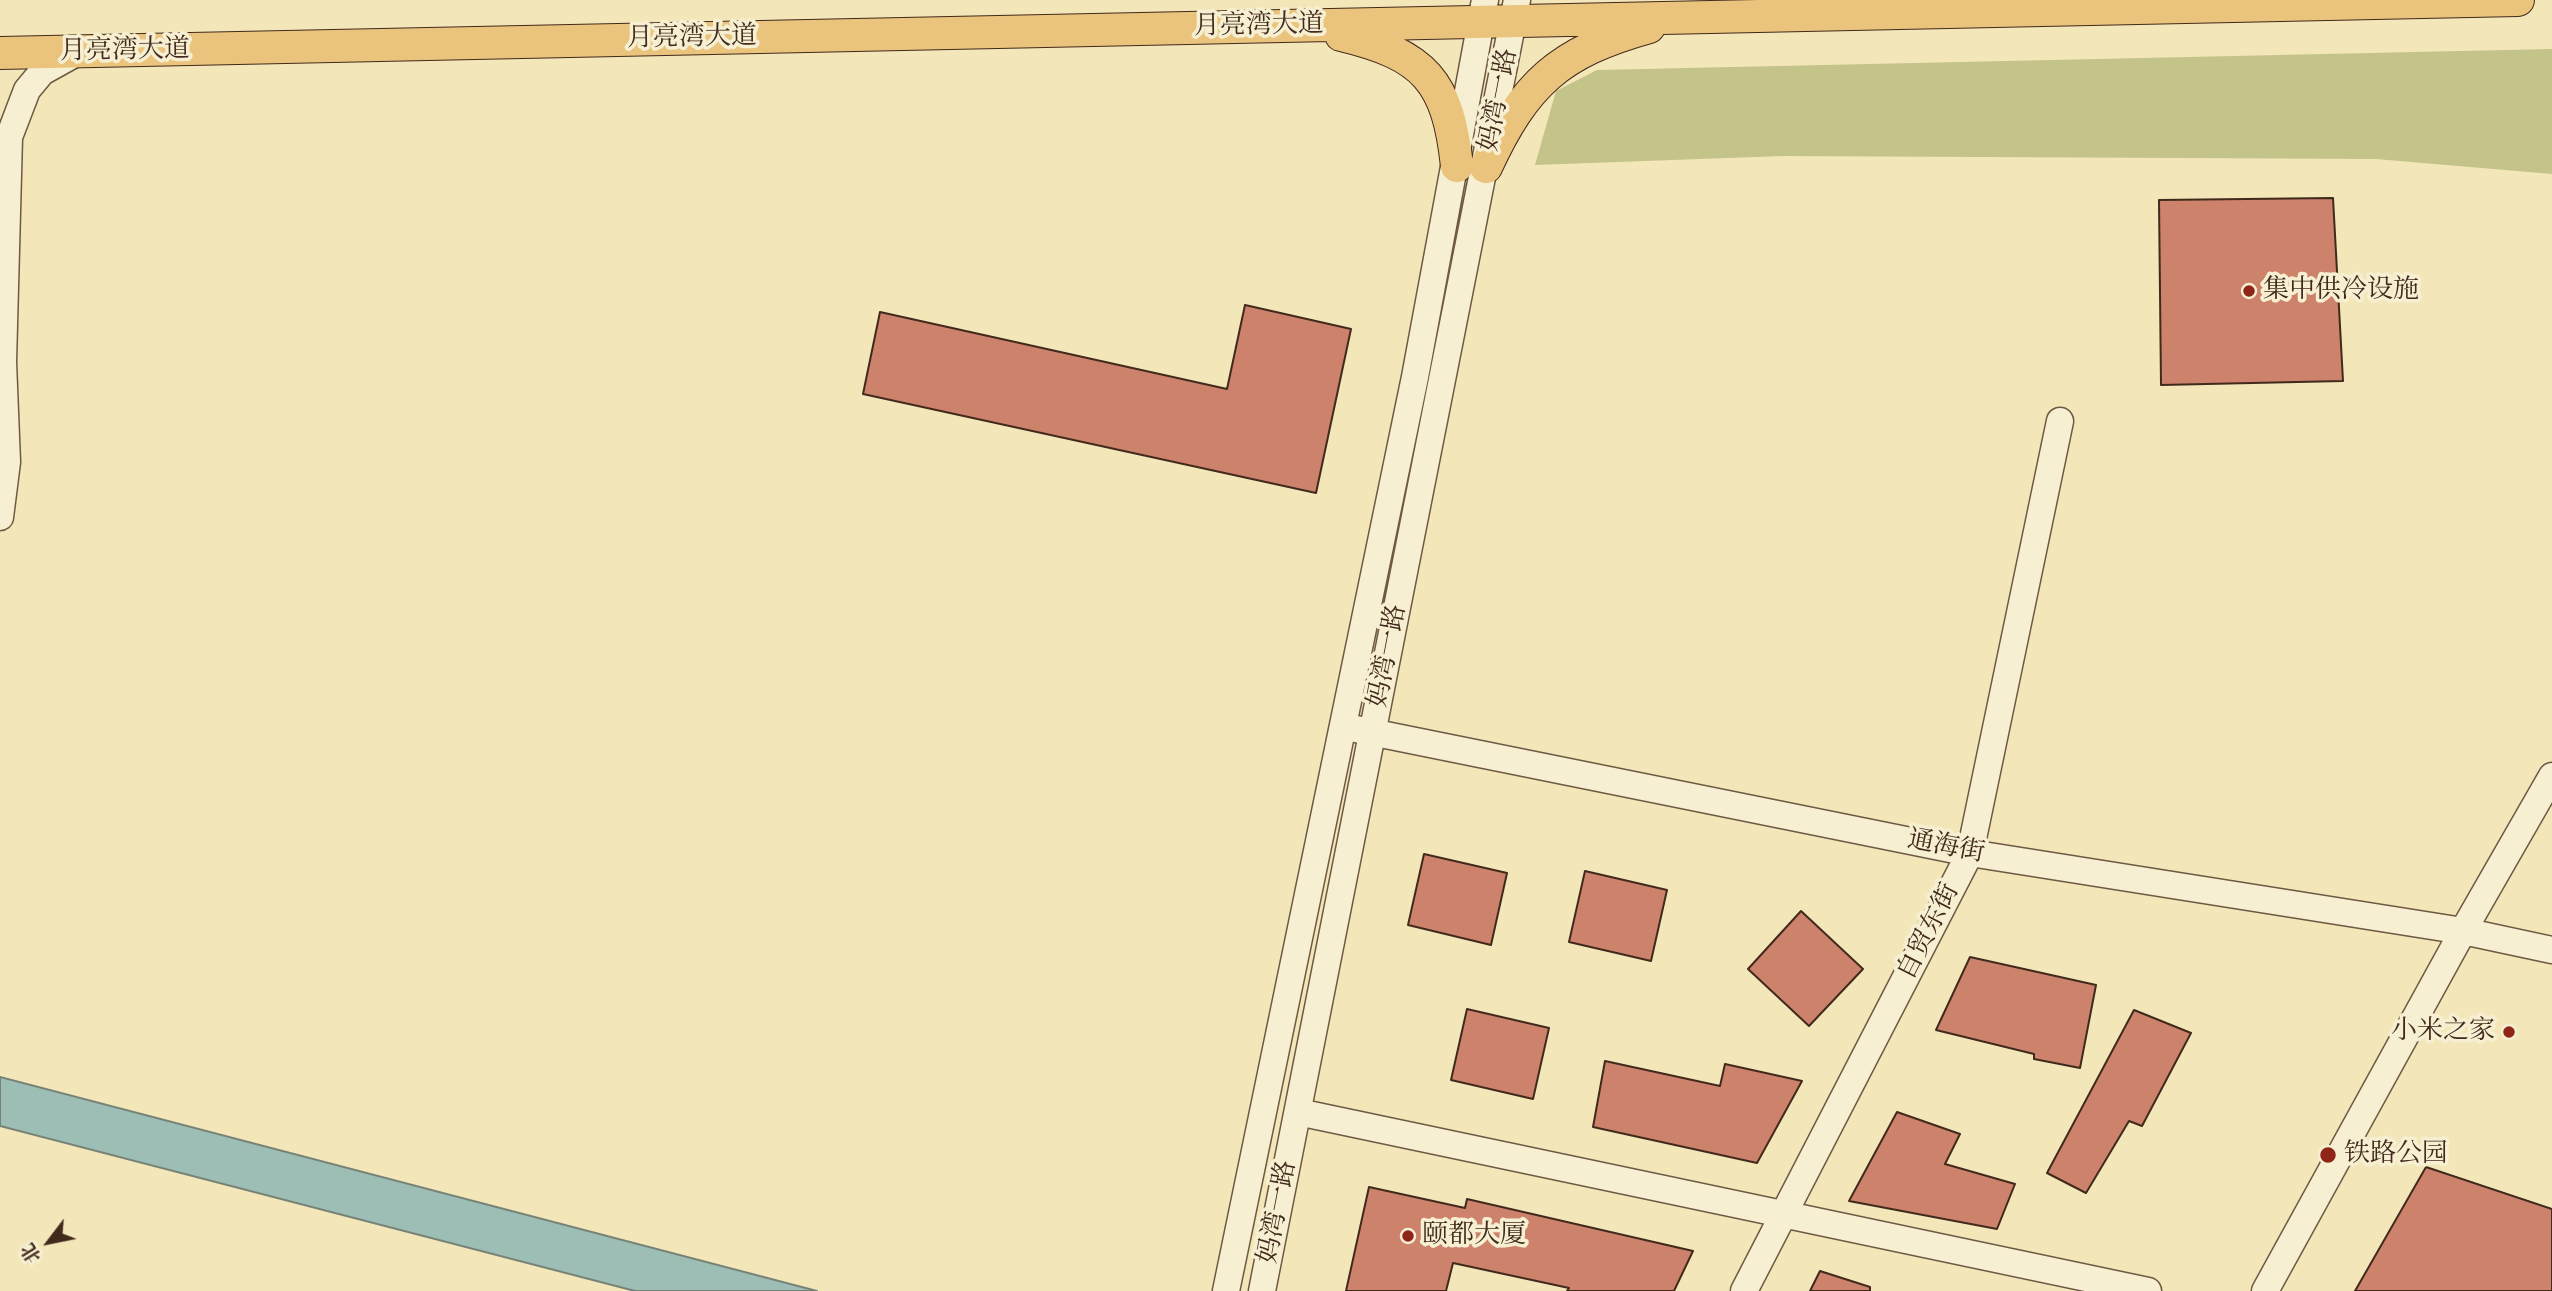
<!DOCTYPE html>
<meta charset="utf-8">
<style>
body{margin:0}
#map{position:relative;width:2552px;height:1291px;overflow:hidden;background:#f3e6b9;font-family:"IM FELL Great Primer","Noto Serif SC",serif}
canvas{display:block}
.north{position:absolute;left:14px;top:1207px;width:70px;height:70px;-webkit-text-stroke:5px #f7efd2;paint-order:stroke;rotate:238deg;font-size:19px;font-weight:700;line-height:28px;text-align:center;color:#412a1c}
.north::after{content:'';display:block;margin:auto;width:24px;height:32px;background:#412a1c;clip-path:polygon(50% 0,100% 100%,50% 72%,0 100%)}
</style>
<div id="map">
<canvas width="2552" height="1291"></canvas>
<div class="north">北</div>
</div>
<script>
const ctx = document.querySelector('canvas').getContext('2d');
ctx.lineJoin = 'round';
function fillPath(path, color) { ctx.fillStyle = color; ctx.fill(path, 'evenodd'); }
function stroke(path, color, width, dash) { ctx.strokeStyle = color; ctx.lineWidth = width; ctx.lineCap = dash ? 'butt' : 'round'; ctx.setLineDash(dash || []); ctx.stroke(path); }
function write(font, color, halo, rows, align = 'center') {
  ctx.font = font + ' "IM FELL Great Primer","Noto Serif SC",serif'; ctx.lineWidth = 7; ctx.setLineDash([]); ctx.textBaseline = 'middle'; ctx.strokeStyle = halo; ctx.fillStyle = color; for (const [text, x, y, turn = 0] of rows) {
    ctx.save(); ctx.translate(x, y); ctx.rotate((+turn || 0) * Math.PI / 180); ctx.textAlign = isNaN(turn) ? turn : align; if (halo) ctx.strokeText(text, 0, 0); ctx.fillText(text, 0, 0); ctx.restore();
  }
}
const green = new Path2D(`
 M2552 49V174L2376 159 1783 156 1535 165 1556 91 1597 70Z`);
const water = new Path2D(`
 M0 1077 817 1291H635L0 1126Z`);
const building = new Path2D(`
 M2333 198 2343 381 2161 385 2159 200Z
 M1245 305 1351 329 1316 493 863 394 880 312 1227 389Z
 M1424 854 1507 873 1491 945 1408 925Z
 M1585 871 1667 890 1651 961 1569 942Z
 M1801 911 1863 969 1809 1026 1748 969Z
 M1970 957 2096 985 2080 1068 2034 1059V1054L1936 1030Z
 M1467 1009 1549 1028 1533 1099 1451 1080Z
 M2134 1010 2191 1033 2142 1126 2129 1121 2086 1193 2047 1173Z
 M1605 1061 1720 1086 1725 1064 1802 1081 1757 1163 1593 1127Z
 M1897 1112 1960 1134 1945 1164 2015 1184 1997 1229 1849 1201Z
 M2426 1167 2552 1209V1291H2355Z
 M1369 1187 1465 1208 1467 1199 1693 1251 1674 1291H1567L1569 1288 1453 1263 1446 1291H1346Z
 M1820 1271 1870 1287V1291H1810Z`);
const minor = new Path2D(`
 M0 517 7 462 3 362 9 137 27 90 42 72 78 52
 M1356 729 1970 853 2463 931 2552 950
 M1298 1112 2148 1291
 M1226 1291 1415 377 1485 0
 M1262 1291 1517 0
 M1744 1291 1970 853 2060 421
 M2265 1291 2463 931 2552 776`);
const major = new Path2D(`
 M1341 35C1425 55 1448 81 1457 166
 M0 53 2518 0
 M1486 167C1525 83 1559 52 1649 27`);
const markers = [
 [2249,291,7,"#8f2418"],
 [2509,1032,7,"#8f2418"],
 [2328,1155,9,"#8f2418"],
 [1408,1236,7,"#8f2418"]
];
const streetNames = [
 ["月亮湾大道",1259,26,-1],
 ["月亮湾大道",692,38,-1],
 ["月亮湾大道",125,51,-1],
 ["妈湾一路",1499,100,-79],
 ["妈湾一路",1388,656,-79],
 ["通海街",1946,847,11],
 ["自贸东街",1929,932,-63],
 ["妈湾一路",1278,1212,-79]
];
const poiNames = [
 ["集中供冷设施",2263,291],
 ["小米之家",2495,1032,"right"],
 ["铁路公园",2344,1155],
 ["颐都大厦",1422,1236]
];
fillPath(green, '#c3c38a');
fillPath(water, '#9cbeb4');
stroke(water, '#788377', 2);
fillPath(building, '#cd826c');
stroke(building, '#412a1c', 2);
stroke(minor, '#6e5943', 29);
stroke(major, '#412a1c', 34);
stroke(minor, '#f7efd2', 26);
stroke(major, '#eac37c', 32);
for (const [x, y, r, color] of markers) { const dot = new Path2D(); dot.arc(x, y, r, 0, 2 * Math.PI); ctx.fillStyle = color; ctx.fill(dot); stroke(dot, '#f7efd2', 2.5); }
write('26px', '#412a1c', '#f7efd2', streetNames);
write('26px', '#412a1c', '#f7efd2', poiNames, 'left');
</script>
